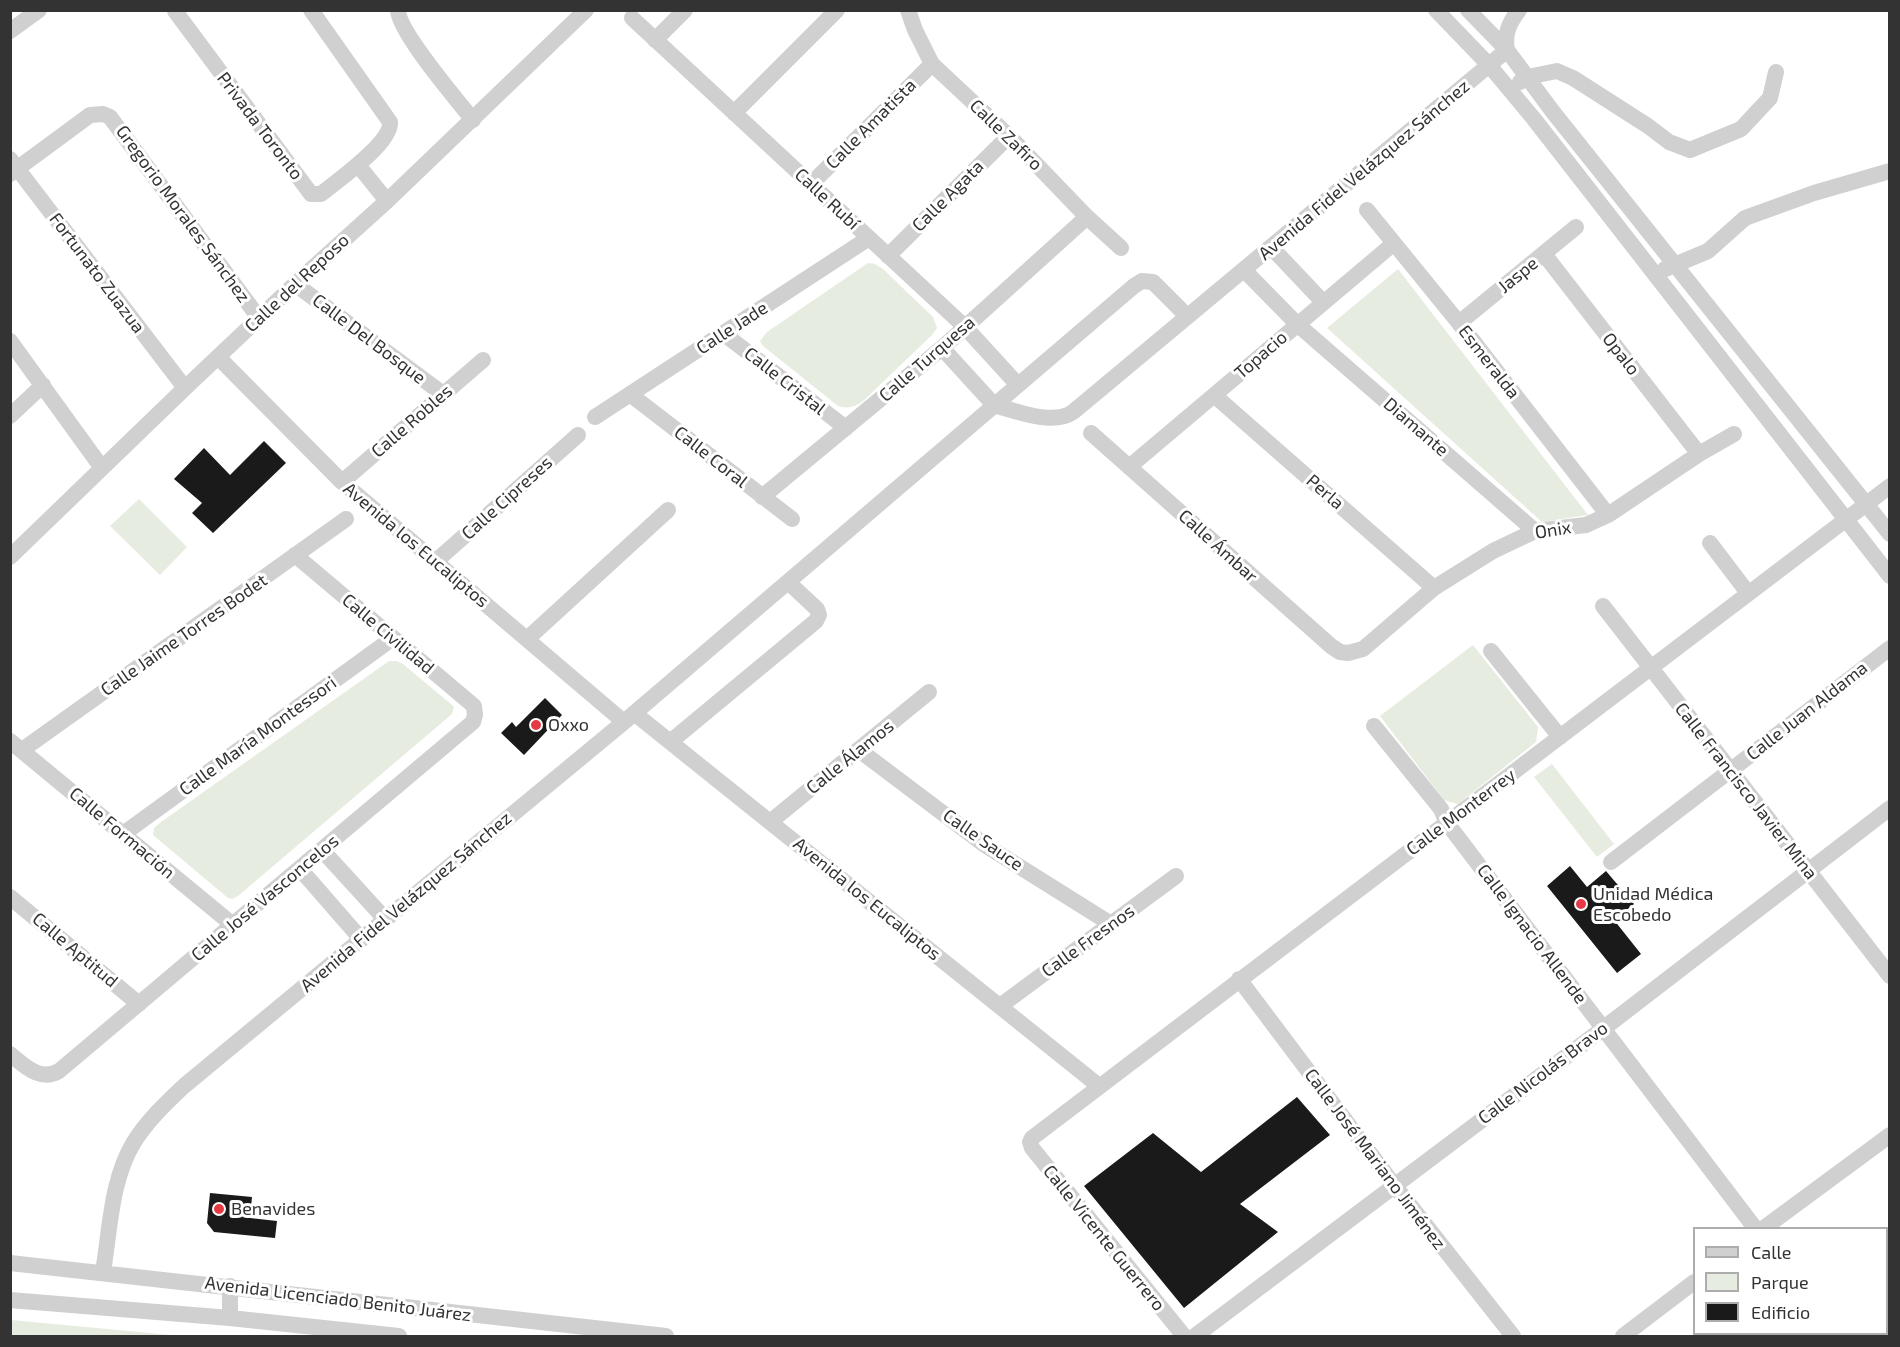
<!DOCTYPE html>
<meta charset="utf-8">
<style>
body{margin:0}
#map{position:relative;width:1900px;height:1347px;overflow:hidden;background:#fff;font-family:"Exo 2",sans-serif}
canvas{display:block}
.frame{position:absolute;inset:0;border:12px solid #333;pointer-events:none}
.legend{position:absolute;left:1693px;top:1227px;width:195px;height:108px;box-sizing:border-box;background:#fff;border:2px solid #adadad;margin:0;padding:8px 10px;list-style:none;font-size:18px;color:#333}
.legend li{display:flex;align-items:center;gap:12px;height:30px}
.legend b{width:30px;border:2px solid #adadad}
</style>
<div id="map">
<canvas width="1900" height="1347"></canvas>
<div class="frame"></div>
<ul class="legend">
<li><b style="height:8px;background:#d0d0d0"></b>Calle</li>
<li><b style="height:16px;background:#e6ecdf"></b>Parque</li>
<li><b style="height:16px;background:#1a1a1a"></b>Edificio</li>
</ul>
</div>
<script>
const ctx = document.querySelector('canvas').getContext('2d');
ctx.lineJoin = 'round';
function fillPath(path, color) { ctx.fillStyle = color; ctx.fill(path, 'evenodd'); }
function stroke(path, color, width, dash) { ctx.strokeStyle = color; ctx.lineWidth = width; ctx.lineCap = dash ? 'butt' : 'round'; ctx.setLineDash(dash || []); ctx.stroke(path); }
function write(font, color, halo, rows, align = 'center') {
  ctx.font = font + ' "Exo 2",sans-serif'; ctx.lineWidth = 6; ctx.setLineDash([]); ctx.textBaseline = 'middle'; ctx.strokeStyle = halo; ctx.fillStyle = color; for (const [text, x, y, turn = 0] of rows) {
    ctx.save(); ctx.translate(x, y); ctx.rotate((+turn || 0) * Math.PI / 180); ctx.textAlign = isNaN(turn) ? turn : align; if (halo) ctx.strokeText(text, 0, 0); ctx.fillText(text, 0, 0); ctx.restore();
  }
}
const green = new Path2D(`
 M868 263 875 264 883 269 933 317 937 328 932 335 863 401C855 407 848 409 838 406L763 346 760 341 767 332Z
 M1398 269 1588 515 1542 522 1327 328Z
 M139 499 187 547 160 575 110 526Z
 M1473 645 1538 727 1536 742 1458 804 1444 800 1380 716Z
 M389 661H397L403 664 452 705 454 707 452 714 238 896 232 899 228 898 153 835 154 828 161 822Z
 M1552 764 1614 844 1597 857 1534 777Z
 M10 1320H11L182 1336H11Z`);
const building = new Path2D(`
 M264 441 286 463 213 533 192 513 202 503 174 479 204 448 230 475Z
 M545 698 562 715 524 755 501 733 512 722 516 727Z
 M1570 866 1587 887 1606 871 1634 904 1614 920 1641 954 1617 973 1547 886Z
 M1297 1097 1330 1135 1240 1204 1278 1232 1184 1308 1084 1186 1153 1133 1201 1172Z
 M210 1193 252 1197 250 1218 277 1221 275 1238 214 1232 207 1223Z`);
const minor = new Path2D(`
 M398 10C398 31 457 100 473 120
 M908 10 915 30 932 64 1009 136 1087 217 1121 248
 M1436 10 1489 65 1534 119 1890 576
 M1468 10 1507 50 1553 112 1890 534
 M175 11 311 194H321C337 181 392 143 390 122L311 10
 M632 18 965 327 1018 385
 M10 31 39 10
 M655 40 685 10
 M1520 82 1527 77 1557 71 1573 78 1648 126 1669 142 1690 150 1741 129 1770 98 1776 72
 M734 113 837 10
 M10 159 185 388
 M358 165 387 201
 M10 174 90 115 103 114 110 117 259 318
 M811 184 932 64
 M1367 210 1459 323 1608 515
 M1271 247 1323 302
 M1544 254 1699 454
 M888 256 1009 136
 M1665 269 1708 251 1745 218 1814 193 1890 171
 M1244 270 1297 324 1535 531
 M295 284 443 394
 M1459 323 1576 227
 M724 334 846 428
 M10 341 102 468
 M942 348 994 405
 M218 357 342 482 624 722
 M631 395 792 519
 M1215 396 1434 588
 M994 405C1016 411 1053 426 1073 412L1507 50C1504 34 1509 23 1519 10
 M10 416 43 385
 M595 417 869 238
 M1091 433 1331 646 1340 652 1348 653 1363 649 1434 588 1493 551 1535 531 1586 525 1608 515 1699 454 1734 434
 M1129 467 1393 244
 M342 482 483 360
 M762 497 942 348 1087 217
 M1710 543 1748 593
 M10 557 185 388 295 284 387 201 586 10
 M435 562 578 435
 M1603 606 1890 976
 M527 639 668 510
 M1491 651 1560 737
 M634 713 1099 1086
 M1374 726 1441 809 1447 823 1755 1228
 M10 741 233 925
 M670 742 816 621 819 615 817 609 788 582
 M22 750 346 519
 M859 750 985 845 1111 924
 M770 822 929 692
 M123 834 393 638
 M322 850 385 919
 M1611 862 1890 648
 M300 869 361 939
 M10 897 139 1004
 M1239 979 1394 1185 1513 1336
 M1000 1006 1176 876
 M10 1054C25 1066 40 1082 59 1071L473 722 475 715 474 706 295 555
 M1764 1228 1890 1135
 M10 1263 666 1336
 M103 1272C110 1230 111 1179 134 1142 147 1121 166 1103 184 1086L624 722 1134 286 1142 281 1153 282 1187 316
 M10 1300 230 1318 399 1336
 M230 1318V1286
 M1835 1334 1838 1336
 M1184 1336 1032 1148 1030 1142 1032 1138 1890 486
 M1195 1336 1604 1028 1890 808
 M1623 1336 1694 1282`);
const markers = [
 [536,725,6,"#e63946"],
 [1581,904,6,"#e63946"],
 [219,1209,6,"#e63946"]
];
const streetNames = [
 ["Calle Amatista",871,124,-45],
 ["Privada Toronto",260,126,53],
 ["Calle Zafiro",1006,135,44],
 ["Avenida Fidel Velázquez Sánchez",1364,170,-40],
 ["Calle Agata",948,196,-45],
 ["Calle Rubí",827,199,43],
 ["Gregorio Morales Sánchez",183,214,54],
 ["Fortunato Zuazua",97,273,53],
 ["Jaspe",1518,275,-39],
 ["Calle del Reposo",297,283,-43],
 ["Calle Jade",732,328,-33],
 ["Calle Del Bosque",369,339,37],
 ["Opalo",1621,354,52],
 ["Topacio",1261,355,-41],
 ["Calle Turquesa",927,359,-41],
 ["Esmeralda",1489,362,52],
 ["Calle Cristal",785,381,38],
 ["Calle Robles",412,421,-41],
 ["Diamante",1416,427,41],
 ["Calle Coral",711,457,38],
 ["Perla",1325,492,41],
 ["Calle Cipreses",507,498,-42],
 ["Onix",1553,530,-9],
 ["Avenida los Eucaliptos",416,545,40],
 ["Calle Ámbar",1218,546,42],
 ["Calle Civilidad",388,634,40],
 ["Calle Jaime Torres Bodet",184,635,-35],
 ["Calle Juan Aldama",1807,711,-38],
 ["Calle María Montessori",258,736,-36],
 ["Calle Álamos",850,757,-39],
 ["Calle Francisco Javier Mina",1746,791,52],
 ["Calle Monterrey",1461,812,-37],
 ["Calle Formación",122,833,40],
 ["Calle Sauce",983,840,35],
 ["Calle José Vasconcelos",265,898,-40],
 ["Avenida los Eucaliptos",867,899,39],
 ["Avenida Fidel Velázquez Sánchez",406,902,-40],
 ["Calle Ignacio Allende",1532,934,53],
 ["Calle Fresnos",1088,941,-36],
 ["Calle Aptitud",75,950,40],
 ["Calle Nicolás Bravo",1543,1073,-37],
 ["Calle José Mariano Jiménez",1375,1159,53],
 ["Calle Vicente Guerrero",1104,1238,51],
 ["Avenida Licenciado Benito Juárez",338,1299,7]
];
const poiNames = [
 ["Oxxo",548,725],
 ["Unidad Médica",1593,894],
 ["Escobedo",1593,915],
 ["Benavides",231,1209]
];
fillPath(green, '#e6ecdf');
fillPath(building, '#1a1a1a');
stroke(minor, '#d0d0d0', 16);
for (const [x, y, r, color] of markers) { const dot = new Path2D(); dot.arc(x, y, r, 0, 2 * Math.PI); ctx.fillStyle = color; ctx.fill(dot); stroke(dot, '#fff', 2); }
write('18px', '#333', '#fff', streetNames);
write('18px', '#333', '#fff', poiNames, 'left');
</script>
